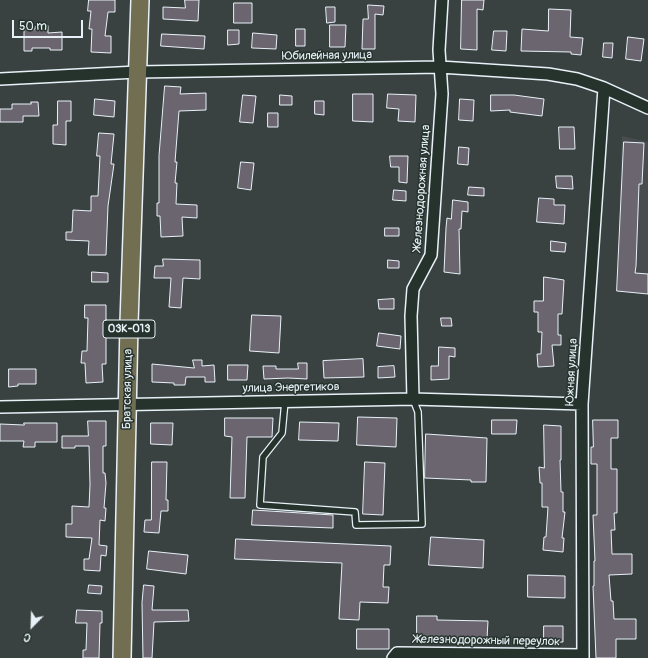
<!DOCTYPE html>
<meta charset="utf-8">
<style>
body{margin:0}
#map{position:relative;width:648px;height:658px;overflow:hidden;background:#3a4241;font-family:Pangolin,sans-serif}
canvas{display:block}
.north{position:absolute;left:12px;top:606px;width:40px;height:40px;-webkit-text-stroke:3px #26332d;paint-order:stroke;rotate:203deg;font-size:11px;font-weight:700;line-height:16px;text-align:center;color:#e8f1f8}
.north::after{content:'';display:block;margin:auto;width:14px;height:18px;background:#e8f1f8;clip-path:polygon(50% 0,100% 100%,50% 72%,0 100%)}
.scale{position:absolute;left:12px;top:20px;width:71px;height:18px;box-sizing:border-box;border:2px solid #e8f1f8;border-top:0;padding-left:5px;font-size:12px;line-height:14px;white-space:nowrap;color:#e8f1f8;-webkit-text-stroke:3px #26332d;paint-order:stroke}
</style>
<div id="map">
<canvas width="648" height="658"></canvas>
<div class="north">С</div>
<div class="scale">50 m</div>
</div>
<script>
const ctx = document.querySelector('canvas').getContext('2d');
ctx.lineJoin = 'round';
function fillPath(path, color) { ctx.fillStyle = color; ctx.fill(path, 'evenodd'); }
function stroke(path, color, width, dash) { ctx.strokeStyle = color; ctx.lineWidth = width; ctx.lineCap = dash ? 'butt' : 'round'; ctx.setLineDash(dash || []); ctx.stroke(path); }
function write(font, color, halo, rows, align = 'center') {
  ctx.font = font + ' Pangolin,sans-serif'; ctx.lineWidth = 3; ctx.setLineDash([]); ctx.textBaseline = 'middle'; ctx.strokeStyle = halo; ctx.fillStyle = color; for (const [text, x, y, turn = 0] of rows) {
    ctx.save(); ctx.translate(x, y); ctx.rotate((+turn || 0) * Math.PI / 180); ctx.textAlign = isNaN(turn) ? turn : align; if (halo) ctx.strokeText(text, 0, 0); ctx.fillText(text, 0, 0); ctx.restore();
  }
}
const built = new Path2D(`
 M622 136 648 142V293L617 291Z`);
const building = new Path2D(`
 M89 0H115V12H108L105 36H111V53L91 52 92 29H89L91 11H88Z
 M185 0H199L198 21 163 19V7L185 8Z
 M462 0H484L483 10 477 9V50L461 49Z
 M234 3H252V23H234Z
 M368 5 384 6 383 15 375 14V49H362L363 19H368Z
 M326 7H335V22L327 23Z
 M549 9 571 10 570 37 583 38 581 55 571 54V52L521 51 522 29 548 31Z
 M330 25H346L345 47H330Z
 M48 26V33L62 32V50H50V48H32V51H24V29H35V27Z
 M296 29H305V46H296Z
 M228 30H239V44L228 45Z
 M494 31H507L506 51 492 50Z
 M253 33 277 35 276 49 252 48Z
 M162 34 205 36 204 49 161 46Z
 M628 37 644 39 641 61 626 59Z
 M604 43H613L612 58 603 57Z
 M165 86 181 87 180 94 206 93V110L179 111 175 162H177L175 183H177L176 204 197 205V218L182 217 183 236 161 237 160 216H157V203H159V156Z
 M353 94H373V122L353 121Z
 M388 94 416 95 415 122 398 121 399 109 387 108Z
 M243 95 256 96 253 123 240 122Z
 M280 95 292 96V105H280Z
 M491 95H514L544 99 542 116 510 112V110L491 111Z
 M95 99 115 101 114 117 94 115Z
 M460 99 474 100 473 121 459 120Z
 M58 101H71V121H66V145L53 144V125H57Z
 M315 101H324V115L315 114Z
 M31 102H38L39 116H23V122H0V109H12V104H31Z
 M268 113H278V127H268Z
 M559 127H574L575 149H560Z
 M99 133 114 134 111 164H114L108 206 106 255H88L89 241 66 240V232H72L73 210 91 211V196H98L100 156H97Z
 M624 142 644 143 642 184H639L636 266 635 273 648 274V294L617 291Z
 M459 147 469 148 468 165 458 164Z
 M390 156H408L407 183 399 182V167H391Z
 M241 162 254 163 251 190 238 188Z
 M556 176H572L573 189 557 188Z
 M469 187 484 188V196L468 195Z
 M394 190 406 191V201L393 200Z
 M539 198 554 199V205H565L564 224 537 222Z
 M453 200 468 202V212L462 211 461 229H459L460 274 444 272 446 228 447 218 451 219Z
 M385 228H399V236H385Z
 M551 241 566 243 565 252 551 251Z
 M163 259 200 260V279L183 278 181 308 169 307 171 278H154L155 266H163Z
 M388 260 399 261V268H388Z
 M92 272 108 273V282H92Z
 M544 277 564 280 562 314H558V335H561V345H552L554 366 538 367 537 354H541L542 332H538V312H534V301H543Z
 M394 299V309H379L378 300Z
 M85 305H106V364H102L103 382 86 383 85 363H81L82 351H87L88 318H85Z
 M252 315 281 316 279 353 250 351Z
 M441 318H451L452 326H442Z
 M379 333 401 336 400 349 377 346Z
 M439 347 455 348V357L449 356V379L431 380V366H438Z
 M363 359 364 377 324 378 323 361Z
 M193 360H202V366L214 365 215 382H205V377H186L185 385H174V383L152 382V364L194 368Z
 M298 363H307V379L288 378 264 379 263 366H276V369H298Z
 M228 365H248L247 380H228Z
 M394 366 395 377 378 378V367Z
 M9 369H36V384H18V386L9 387Z
 M358 417 397 418 396 447 357 445Z
 M225 418H273L272 437H247L245 498H230L232 437 225 436Z
 M492 420H517L516 434H492Z
 M593 420H618V438H611V469H617V513H614L615 530H611L612 554H632V574L609 575 611 601H613L614 619H636V639H616V658H596L593 586H594V561H595L593 515H597V464H591V447H593Z
 M88 421H106V446H103V473H105L106 483 104 508H106L105 521 100 520 99 545 107 546 106 556 101 555 100 571 84 570V559H89L92 538 66 537V524H72V506L89 507 90 485 89 446H75V448H62V436H88Z
 M300 422 339 423 338 441 299 440Z
 M24 423H57V442H35V447H23L24 441H0V424L24 425Z
 M151 423H173L172 445 151 444Z
 M544 425 561 426V460H560L561 492H563V512H565L562 538H564L563 552 543 550 544 537H546L548 507H542V483H540L539 467 544 468Z
 M426 434 487 438 486 482H471V480L425 478Z
 M152 462H167L166 500H168V511H161L159 533 144 532 145 520H151Z
 M365 462 385 463 383 515 363 514Z
 M253 510 333 515V528L252 525Z
 M431 537 484 540 483 568 429 565Z
 M236 539 391 546 390 565H384L383 587H389L388 603 360 602 359 620 339 619 342 563 235 559Z
 M149 551 188 555 186 574 147 569Z
 M528 575 565 576V598L528 597Z
 M89 585 102 586 101 594 88 593Z
 M144 585 154 586 152 610H188L189 621 154 622 152 658H143L142 603Z
 M77 610 102 611V623H100L99 658H83V650H86L87 623H76Z
 M417 616H437V620L488 621 487 639H461V643L442 642V639H417Z
 M544 626H563V642H544Z
 M357 629H389V649H357Z`);
const service = new Path2D(`
 M285 401 282 433 263 457 260 505 355 512 356 525 422 524 418 412 413 399`);
const minor = new Path2D(`
 M0 79 137 72 440 67 548 74 577 79 604 88 648 108
 M413 399 411 316 413 289 431 255 442 94 439 50 442 0
 M0 407 413 399 582 404
 M393 658 397 653 583 655
 M583 658 582 404 604 88`);
const primary = new Path2D(`
 M122 658 129 323 140 0`);
const shields = [
 [129,329,52]
];
const shieldNames = [
 ["03К-013",129,329]
];
const streetNames = [
 ["Юбилейная улица",327,56,-1],
 ["Железнодорожная улица",422,188,-86],
 ["Южная улица",572,372,-87],
 ["улица Энергетиков",291,388,-1],
 ["Братская улица",128,389,-89],
 ["Железнодорожный переулок",487,641,1]
];
fillPath(built, '#484c4f');
fillPath(building, '#6a656f');
stroke(building, '#e8f1f8', 1);
stroke(service, '#e8f1f8', 8);
stroke(minor, '#e8f1f8', 14);
stroke(primary, '#e8f1f8', 20);
stroke(service, '#26332d', 5.5);
stroke(minor, '#26332d', 11);
stroke(primary, '#726e52', 17);
for (const [x, y, w] of shields) { const box = new Path2D(); box.roundRect(x - w / 2, y - 9, w, 18, 3); ctx.fillStyle = '#26332d'; ctx.fill(box); stroke(box, '#e8f1f8', 1); }
write('bold 11px', '#e8f1f8', null, shieldNames);
write('12px', '#e8f1f8', '#26332d', streetNames);
</script>
